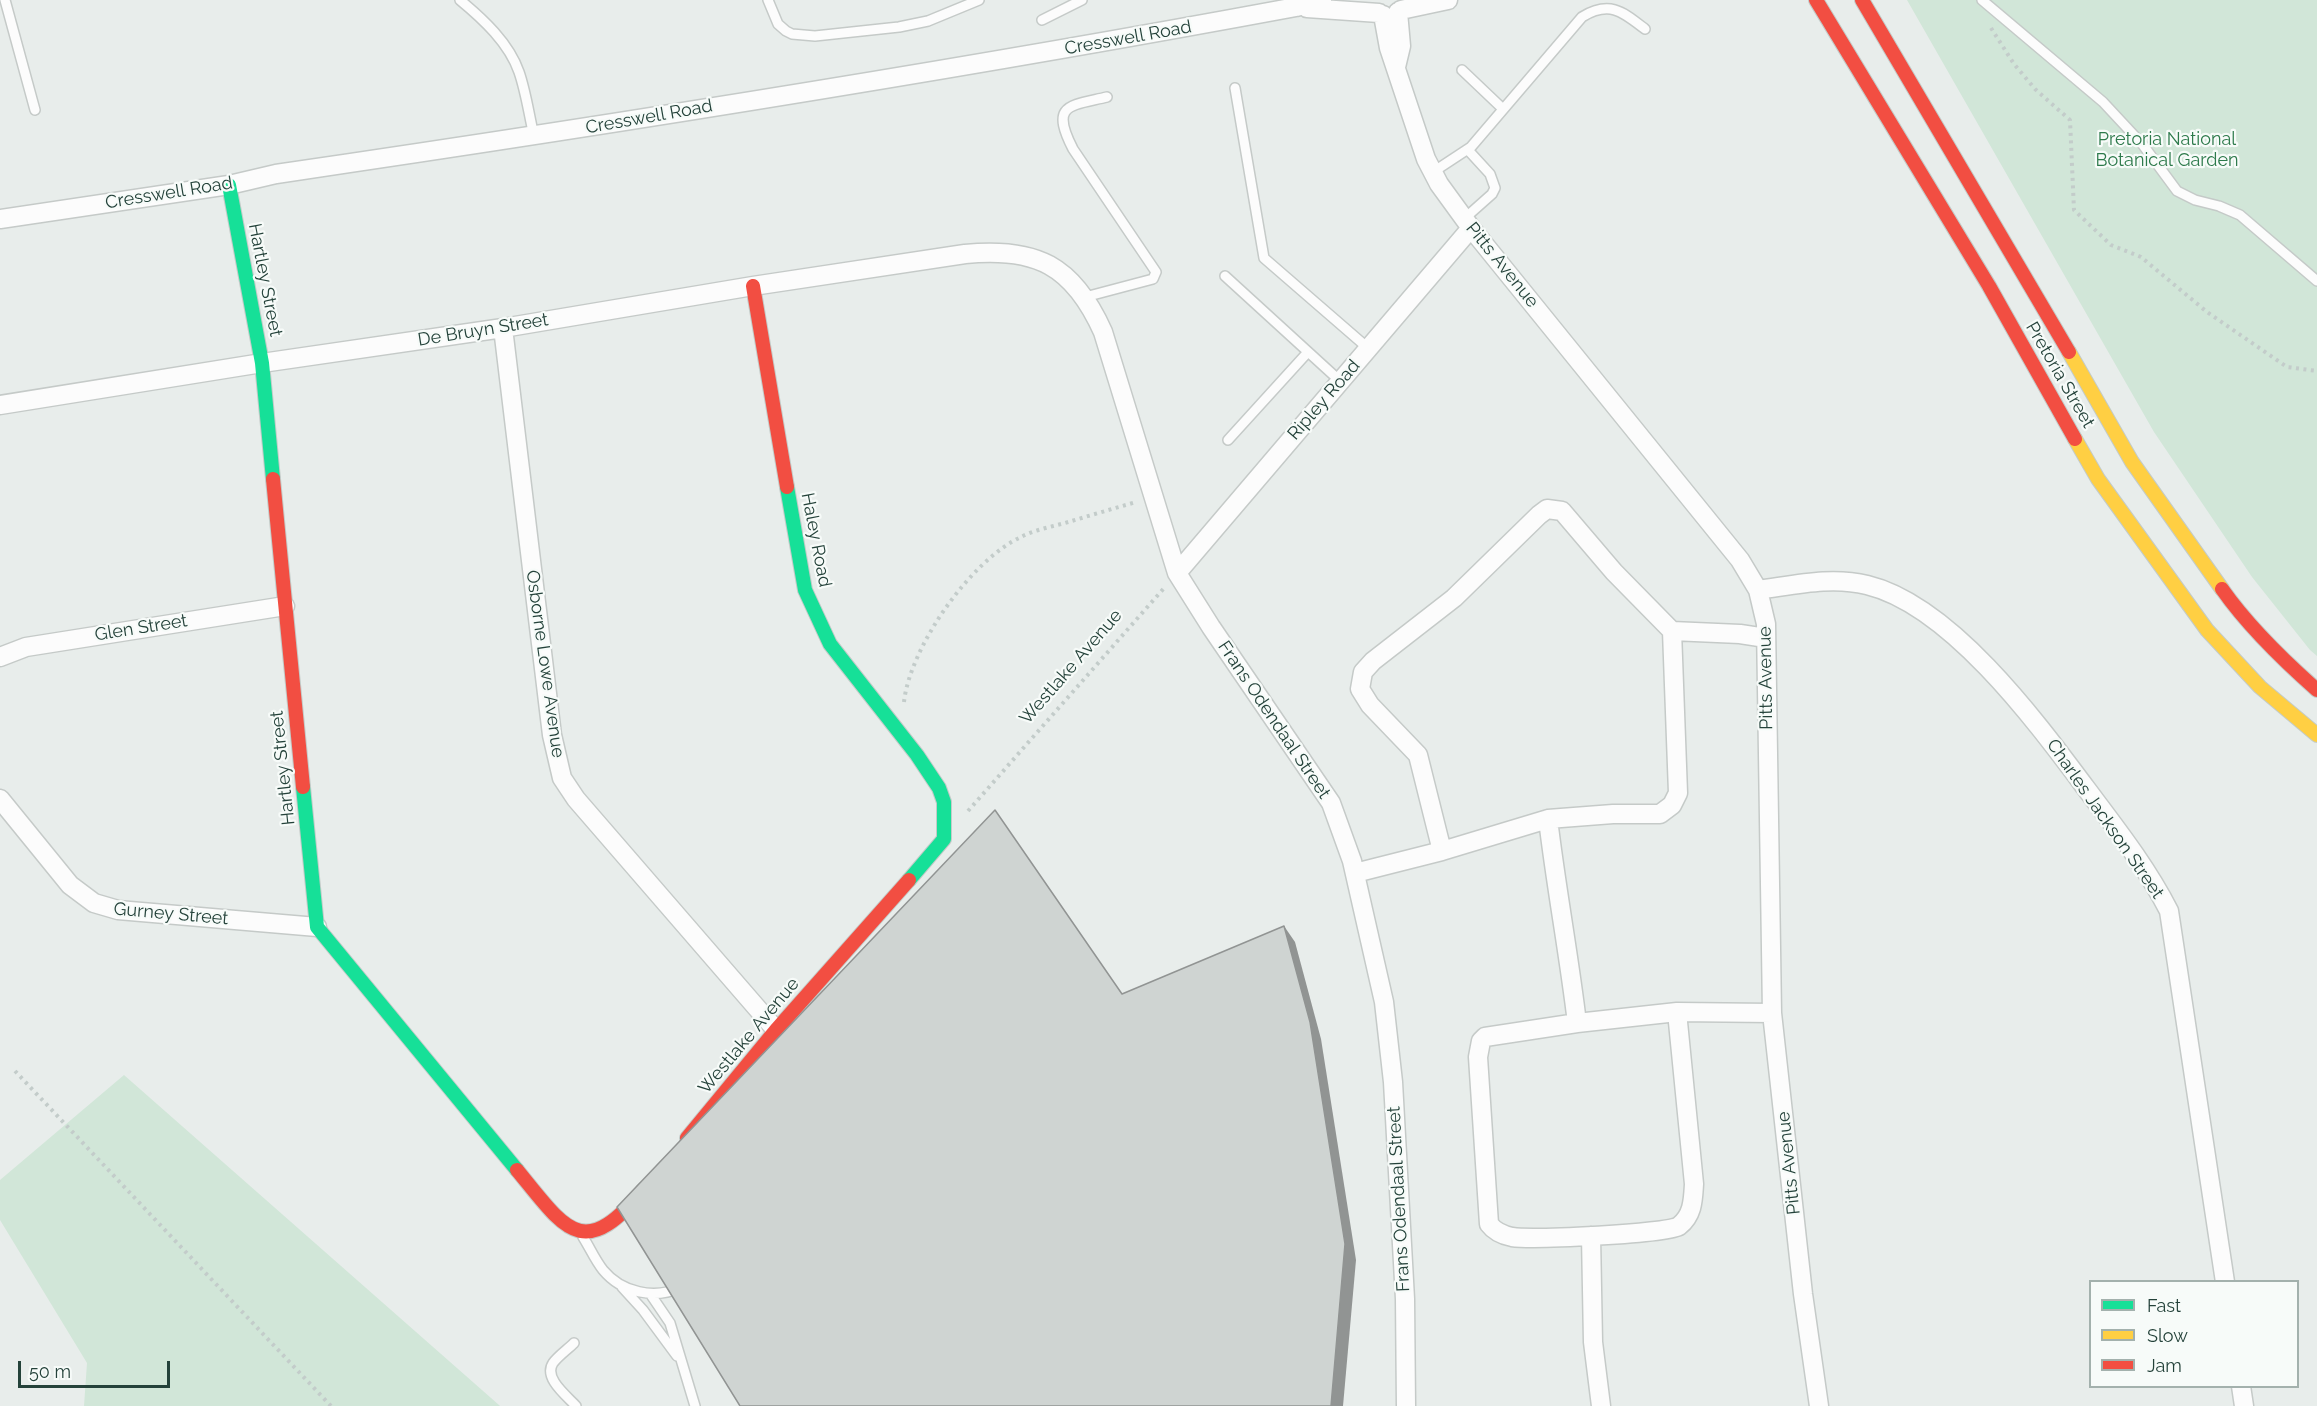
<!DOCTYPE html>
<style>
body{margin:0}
#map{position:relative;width:2317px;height:1406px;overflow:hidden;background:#e8edeb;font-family:Raleway,sans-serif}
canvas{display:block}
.legend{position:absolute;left:2089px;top:1280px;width:210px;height:108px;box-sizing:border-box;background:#f7fbf9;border:2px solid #a3b1ad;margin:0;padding:8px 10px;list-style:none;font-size:18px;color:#24423a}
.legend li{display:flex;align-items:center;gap:12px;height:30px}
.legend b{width:30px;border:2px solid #a3b1ad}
.scale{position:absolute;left:18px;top:1361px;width:152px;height:27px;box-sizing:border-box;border:3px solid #24423a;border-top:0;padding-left:8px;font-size:18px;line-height:21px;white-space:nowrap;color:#24423a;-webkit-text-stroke:4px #f7fbf9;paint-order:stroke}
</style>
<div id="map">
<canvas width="2317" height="1406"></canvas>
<ul class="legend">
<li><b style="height:8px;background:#16e098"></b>Fast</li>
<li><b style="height:8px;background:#ffcf43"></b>Slow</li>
<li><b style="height:8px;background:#f24e42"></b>Jam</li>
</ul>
<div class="scale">50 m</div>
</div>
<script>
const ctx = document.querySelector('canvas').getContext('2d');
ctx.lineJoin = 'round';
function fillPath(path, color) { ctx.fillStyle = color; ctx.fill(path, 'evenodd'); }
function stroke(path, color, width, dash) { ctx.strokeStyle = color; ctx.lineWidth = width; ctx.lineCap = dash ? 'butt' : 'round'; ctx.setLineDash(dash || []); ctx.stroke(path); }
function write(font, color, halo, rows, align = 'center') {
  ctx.font = font + ' Raleway,sans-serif'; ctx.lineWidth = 4.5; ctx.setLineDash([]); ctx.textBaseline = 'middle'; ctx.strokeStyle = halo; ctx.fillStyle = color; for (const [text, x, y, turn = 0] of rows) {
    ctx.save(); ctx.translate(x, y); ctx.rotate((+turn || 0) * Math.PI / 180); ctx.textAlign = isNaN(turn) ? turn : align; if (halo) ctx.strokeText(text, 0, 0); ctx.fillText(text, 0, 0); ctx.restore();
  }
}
const green = new Path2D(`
 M1907 0H2317V656L2310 650 2252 577 2154 432Z
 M124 1075 499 1405 500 1406H84L87 1363 0 1220V1180Z`);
const path = new Path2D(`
 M1991 28 2014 64 2035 89 2070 120 2074 210 2111 245 2141 257 2207 312 2287 367 2317 371
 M904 702C910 647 971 560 1021 537 1034 530 1050 527 1065 523 1088 516 1112 509 1136 502
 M968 811 1165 587
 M15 1071 331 1406`);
const lane = new Path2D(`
 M5 0 35 110
 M460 0C483 19 509 43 519 72 526 92 529 115 534 136
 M768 0 778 24 786 31 792 34 815 36 899 27 928 21 979 0
 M1982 0 2103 102 2143 145 2177 191 2195 200 2219 206 2240 215 2317 281
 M1042 20 1082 0
 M1462 70 1503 109
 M1235 88 1264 258 1369 349
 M1433 172 1471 147 1582 17C1610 0 1623 12 1645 29
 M1465 218 1492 194 1495 188 1490 174 1468 150
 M1225 276 1340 381
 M1085 297 1153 279 1156 272 1073 149C1050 104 1069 106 1107 97
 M1228 440 1308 352
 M583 1237C590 1248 595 1260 603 1270 622 1293 654 1299 680 1288
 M622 1287 643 1310 677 1356
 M651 1295 670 1323 695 1406
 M574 1343C568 1349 558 1356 553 1363 543 1378 567 1396 576 1406`);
const street = new Path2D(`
 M1307 8 1379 13
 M1401 10 1448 0
 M1383 15 1389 48 1426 159 1439 184 1471 228 1740 560 1758 590 1766 624 1772 1013 1803 1294 1819 1406
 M1396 67 1401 46 1398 12
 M0 219 229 185 276 174C617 124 957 70 1296 7L1322 0
 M503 328 552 735 562 778 576 799 776 1030
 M0 405 262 363 503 328 753 286 965 254C1036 247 1073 265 1103 332L1177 573 1211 627 1331 803 1352 861 1384 1002 1393 1082 1405 1299 1406 1406
 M1177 573 1471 228
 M1758 590C1795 585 1831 576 1867 585 1950 605 2035 720 2085 787 2115 827 2146 866 2169 911L2225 1282
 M1672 631 1740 634 1766 638
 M0 657 26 647 285 606
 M0 799 70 885 94 903 118 910 317 927
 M1548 819C1556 887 1569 955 1577 1023
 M1355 873 1442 851 1548 819 1613 814H1660L1672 805 1678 793 1672 631 1614 572 1562 511 1547 509 1539 515 1454 598 1373 661 1363 672 1360 689 1370 705 1418 755 1442 851
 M1677 1012 1694 1184C1693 1200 1693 1215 1679 1226 1667 1234 1532 1240 1512 1237 1502 1235 1495 1232 1489 1224L1478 1057 1481 1041 1485 1037 1577 1023 1677 1012 1772 1013
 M1591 1236 1593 1342 1601 1406
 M2241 1386 2244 1406`);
const fast = new Path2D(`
 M229 185 262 363 273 479
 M787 487 805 590 830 644 917 755 939 788 944 802V839L909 880
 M303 787 317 927 517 1170`);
const slow = new Path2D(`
 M2069 352 2132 462 2222 589
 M2075 439 2098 479 2207 630 2260 687 2317 735`);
const jam = new Path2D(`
 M1816 0 1989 286 2075 439
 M1862 0 2069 352
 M753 286 787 487
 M273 479 303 787
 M2222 589C2248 626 2283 660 2317 690
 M687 1138 776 1030 909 880
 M517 1170C566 1230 583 1263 644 1189`);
const shadedWall = new Path2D(`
 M1284 926 1295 942 1321 1039 1356 1260 1343 1406H1331Z`);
const building = new Path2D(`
 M995 810 1122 994 1284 926 1310 1022 1345 1244 1331 1406H740L617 1207Z`);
const streetNames = [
 ["Cresswell Road",1128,38,-10],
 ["Cresswell Road",649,117,-10],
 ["Cresswell Road",169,193,-9],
 ["Pitts Avenue",1502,265,51],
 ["Hartley Street",265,280,79],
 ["De Bruyn Street",483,330,-9],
 ["Pretoria Street",2060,375,60],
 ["Ripley Road",1324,400,-49],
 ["Haley Road",816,540,79],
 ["Glen Street",141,628,-9],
 ["Osborne Lowe Avenue",545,664,82],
 ["Westlake Avenue",1071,667,-49],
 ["Pitts Avenue",1766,678,-91],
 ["Frans Odendaal Street",1274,720,56],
 ["Hartley Street",283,768,-96],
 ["Charles Jackson Street",2105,819,55],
 ["Gurney Street",171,914,5],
 ["Westlake Avenue",749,1036,-50],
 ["Pitts Avenue",1789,1163,-96],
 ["Frans Odendaal Street",1399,1199,-93]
];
const parkNames = [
 ["Pretoria National",2167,140],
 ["Botanical Garden",2167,161]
];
fillPath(green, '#d1e6d8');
stroke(lane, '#c5cac8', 12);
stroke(street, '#c5cac8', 21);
stroke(fast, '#c3cbc8', 16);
stroke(slow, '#c3cbc8', 16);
stroke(jam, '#c3cbc8', 16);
stroke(path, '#c3ccca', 4, [3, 4.5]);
stroke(lane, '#fcfcfc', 9);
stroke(street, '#fcfcfc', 18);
stroke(fast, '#16e098', 14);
stroke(slow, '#ffcf43', 14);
stroke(jam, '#f24e42', 14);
fillPath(shadedWall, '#919493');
fillPath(building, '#cfd4d2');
stroke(building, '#919493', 1.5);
write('18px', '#24423a', '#f7fbf9', streetNames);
write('18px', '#2d7a4b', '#f7fbf9', parkNames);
</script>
